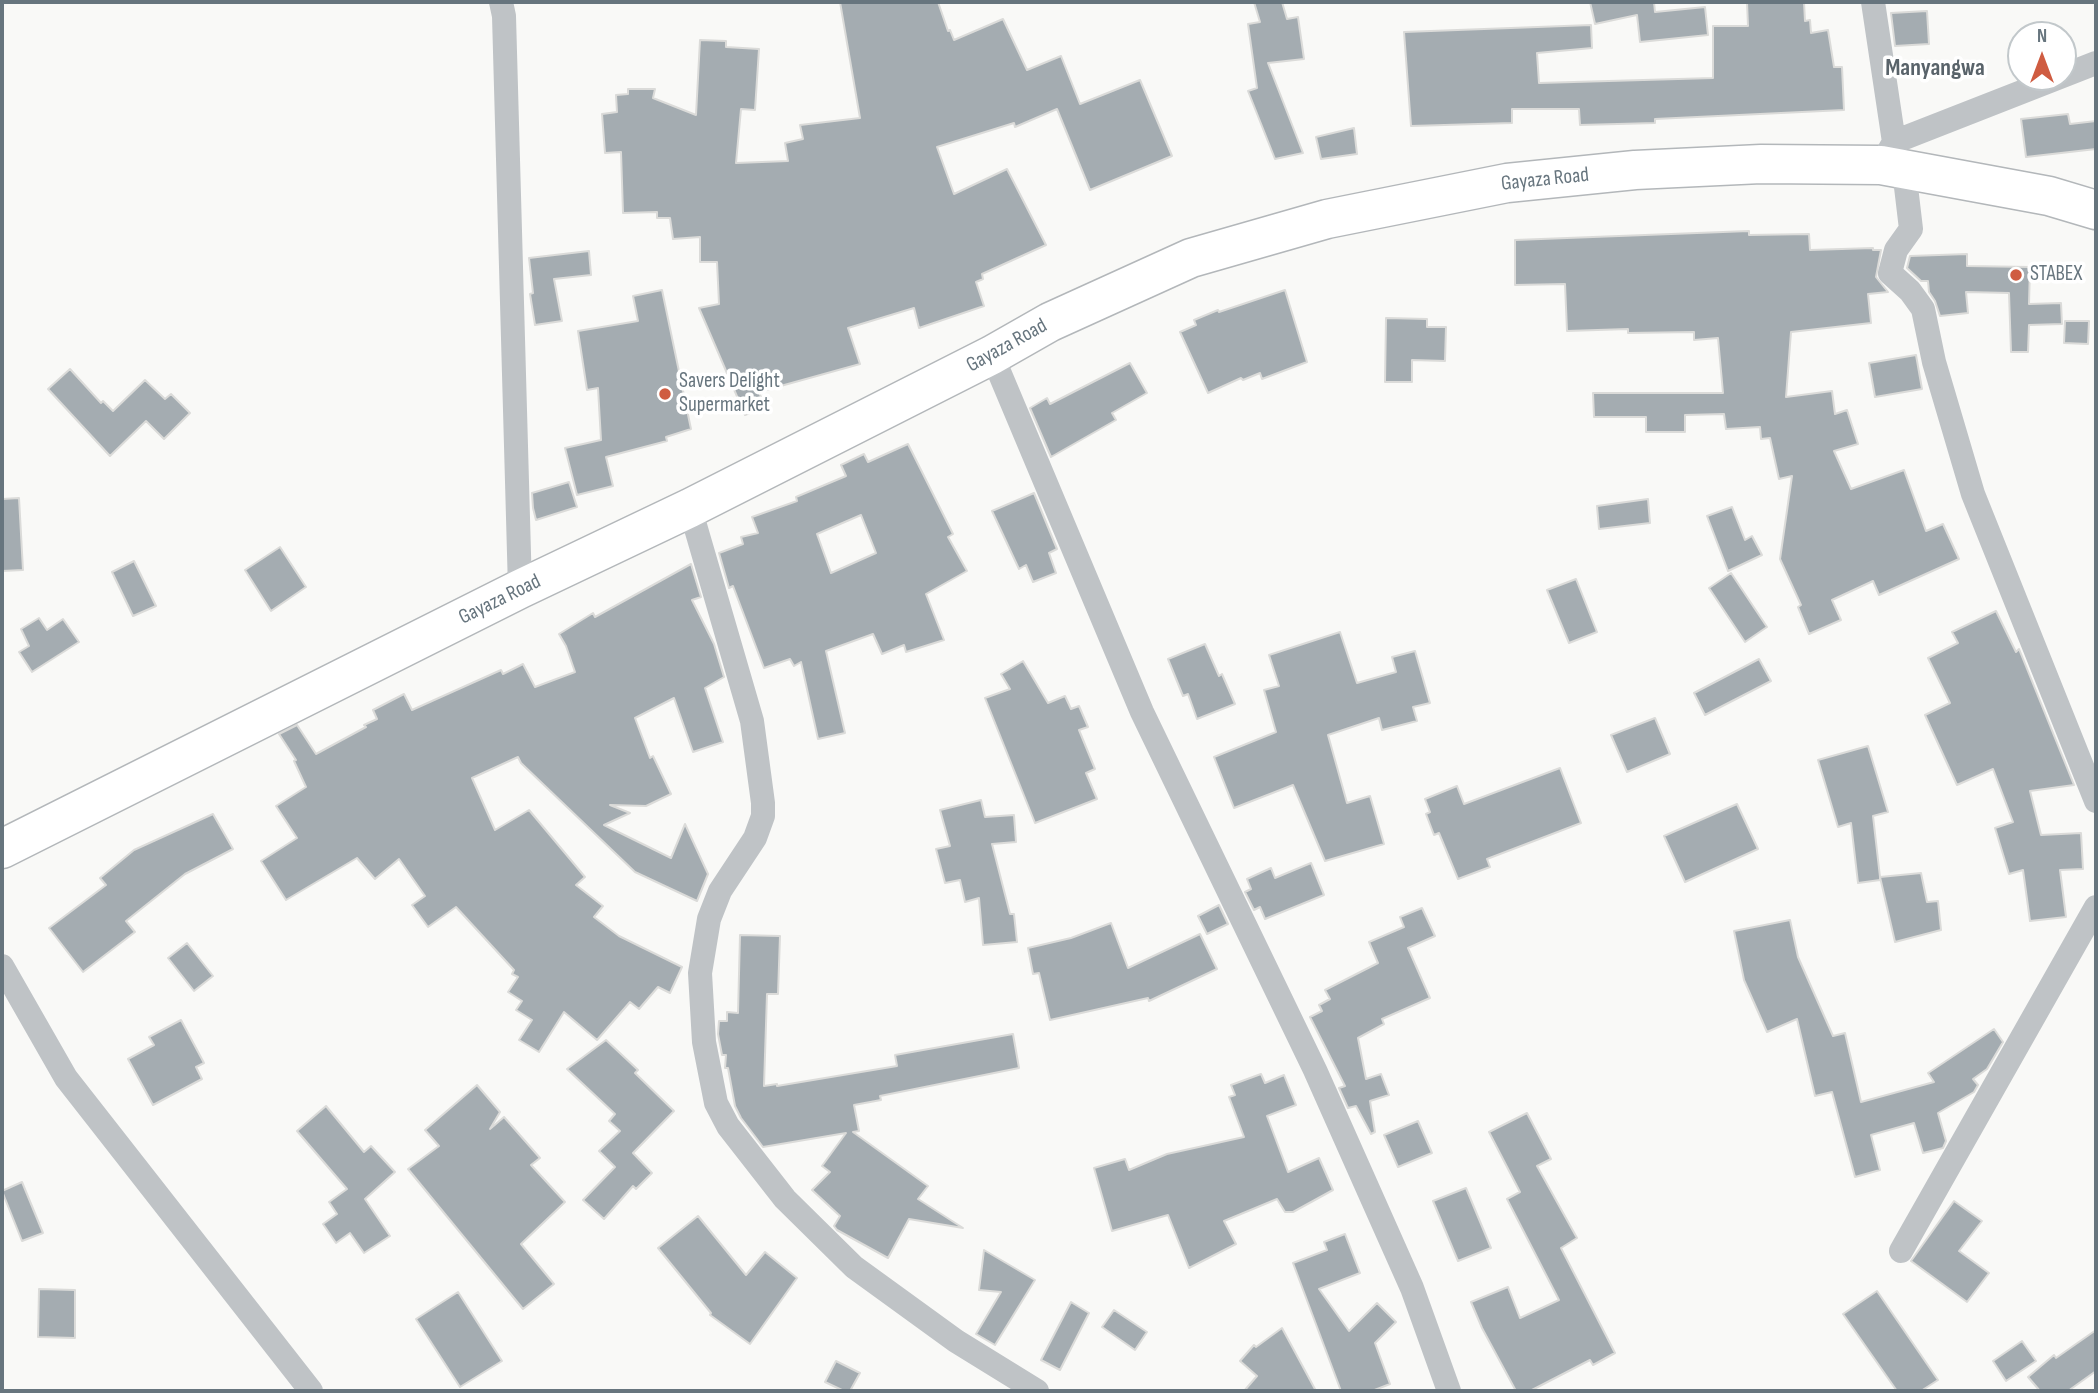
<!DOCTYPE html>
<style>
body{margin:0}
#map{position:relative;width:2098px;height:1393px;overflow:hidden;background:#f9f9f7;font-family:"Sofia Sans Condensed",sans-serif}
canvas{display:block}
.frame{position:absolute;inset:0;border:4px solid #67757e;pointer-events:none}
.north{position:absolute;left:2007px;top:21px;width:70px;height:70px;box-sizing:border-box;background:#fff;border:2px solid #c2c8cb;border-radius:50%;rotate:0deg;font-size:19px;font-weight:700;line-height:28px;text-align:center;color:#67757e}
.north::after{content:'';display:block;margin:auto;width:24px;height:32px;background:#cf5c41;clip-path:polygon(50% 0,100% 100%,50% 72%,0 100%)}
</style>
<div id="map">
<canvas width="2098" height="1393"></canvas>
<div class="frame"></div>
<div class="north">N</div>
</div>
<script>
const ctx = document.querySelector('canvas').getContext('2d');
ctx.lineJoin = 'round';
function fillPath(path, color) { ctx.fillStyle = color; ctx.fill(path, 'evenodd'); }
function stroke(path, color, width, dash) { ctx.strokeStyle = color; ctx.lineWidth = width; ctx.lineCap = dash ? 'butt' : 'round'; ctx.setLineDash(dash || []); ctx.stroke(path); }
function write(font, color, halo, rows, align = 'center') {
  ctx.font = font + ' "Sofia Sans Condensed",sans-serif'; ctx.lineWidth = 7; ctx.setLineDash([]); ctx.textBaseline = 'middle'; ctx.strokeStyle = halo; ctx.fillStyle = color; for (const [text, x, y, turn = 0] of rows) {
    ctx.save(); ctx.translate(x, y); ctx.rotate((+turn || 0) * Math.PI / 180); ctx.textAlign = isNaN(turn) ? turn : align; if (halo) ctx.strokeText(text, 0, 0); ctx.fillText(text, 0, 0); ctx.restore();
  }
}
const building = new Path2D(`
 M840 2H938L948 31 950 30 954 40 1003 19 1027 70 1061 56 1080 104 1140 80 1172 156 1090 190 1057 109 1015 127 1014 123 937 147 954 194 1007 169 1046 245 982 274 983 279 976 282 984 306 919 328 914 308 848 328 860 364 759 392 765 407 745 415 699 308 719 304 717 262H700V237L673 239 670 218H657V212L623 213 621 152 605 153 602 114 617 112 616 95 628 94V89H655L653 98 696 115 700 40 726 41V47L759 49 755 110 741 109 736 163 788 161 785 143 803 139 800 125 860 118Z
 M1254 2H1282L1287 19 1298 17 1304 59 1268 63 1303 153 1275 159 1248 91 1257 88 1248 24 1260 22Z
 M1590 2H1654L1655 12 1705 7 1708 35 1640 42 1637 15 1595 24Z
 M1747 2H1804L1805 21 1810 20 1811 33 1828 30 1834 67H1842L1844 110 1655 119V123L1580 125 1579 109H1512V123L1411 126 1404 32 1591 25 1592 48 1537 53 1539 83 1713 78V26H1748Z
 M1927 11 1929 44 1895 46 1891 13Z
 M2068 114 2070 124 2096 121V149L2026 157 2021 119Z
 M1354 128 1357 154 1321 159 1316 137Z
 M1749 231V235L1809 234 1810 250 1873 248V250H1881L1876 277 1888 292 1868 294 1871 323 1791 332 1786 397 1832 391 1835 414 1847 410 1858 444 1834 451 1851 489 1904 470 1926 531 1943 524 1959 559 1879 595 1873 581 1832 600 1841 620 1809 634 1798 607 1801 605 1780 559 1792 476 1779 479 1770 438 1761 439 1760 427 1726 429 1724 414 1685 415V432H1646V417H1594L1593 393H1723L1718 338 1694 340V332L1628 333V329L1567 331 1565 284 1515 285V240Z
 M589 251 591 275 554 279 562 321 535 325 530 294 533 293 529 258Z
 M1967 254V266L2030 267 2029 304 2061 303 2062 324 2029 325 2028 352H2011L2009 293 1966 292 1968 313 1940 316 1935 301 1929 292 1928 281H1921L1907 268 1910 256Z
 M662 290 691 429 666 437 667 441 606 457 613 486 577 495 565 448 601 440 598 388 587 390 578 331 638 321 633 296Z
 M1285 290 1307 362 1262 379 1260 373 1243 380 1241 378 1208 393 1180 332 1196 325 1194 320 1218 310 1219 312Z
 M1386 318 1427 319V327H1446L1445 361 1412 360V382H1385Z
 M2065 321H2089L2088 344 2064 343Z
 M1916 355 1922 389 1875 397 1869 363Z
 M1130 363 1147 393 1112 413 1116 420 1051 457 1030 408 1047 398 1050 404Z
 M70 369 101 403 103 401 113 411 145 380 165 399 171 394 190 413 164 439 146 421 110 456 48 389Z
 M908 444 953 534 948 537 967 571 926 594 944 640 906 652 904 645 882 654 873 634 826 651 845 733 818 739 801 662 794 666 790 659 764 668 733 586 729 588 719 553 743 544 741 537 758 533 752 517 797 501 796 497 846 476 841 465 864 454 868 462ZM861 515 876 553 831 573 817 534Z
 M569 482 577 507 536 520 533 508 532 493Z
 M1034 493 1057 549 1049 553 1056 573 1033 582 1026 565 1019 569 992 511Z
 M19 498 23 570 2 571V499Z
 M1648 499 1650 523 1599 529 1597 506Z
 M1732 507 1745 540 1752 536 1762 555 1728 571 1707 516Z
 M280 547 306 587 271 611 245 570Z
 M134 561 156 606 133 616 112 572Z
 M691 564 701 597 692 600 714 644 724 677 705 688 723 742 693 752 674 698 635 718 650 758 653 756 671 794 646 806 610 805 630 813 604 825 671 858 685 824 708 874 697 901 635 872 521 763 518 757 472 778 495 830 529 810 585 877 576 885 603 906 594 917 619 936 682 967 670 993 658 987 639 1009 630 1002 597 1040 564 1012 539 1052 519 1040 532 1020 516 1010 522 1001 508 992 518 977 512 974 514 970 456 907 428 927 412 905 425 896 399 859 375 879 357 858 286 900 261 861 297 838 276 806 306 787 294 761 296 760 279 734 297 725 316 754 366 727 364 725 377 719 373 710 404 694 412 710 501 670 503 674 523 664 535 687 575 672 566 646 559 634 593 613 595 617Z
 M1731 573 1767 627 1745 642 1709 588Z
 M1576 579 1597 632 1569 643 1547 590Z
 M1996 611 2016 652 2019 649 2074 785 2030 791 2041 835 2081 833 2083 869 2060 870 2066 917 2030 921 2023 870 2009 874 1995 828 2013 822 1993 769 1957 785 1925 715 1950 703 1928 658 1958 643 1952 632Z
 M39 618 47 630 63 619 79 642 32 672 19 652 29 646 21 629Z
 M1340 632 1357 683 1396 672 1392 657 1415 651 1430 703 1413 707 1417 721 1382 730 1379 718 1328 735 1347 803 1370 796 1384 844 1325 861 1293 785 1234 808 1214 757 1276 732 1264 690 1279 686 1269 655Z
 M1205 644 1219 676 1222 674 1235 704 1197 719 1188 694 1183 696 1168 659Z
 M1759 659 1771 681 1705 715 1694 693Z
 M1023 661 1048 703 1065 696 1071 709 1079 706 1088 727 1079 730 1095 769 1086 773 1097 799 1035 823 985 698 1010 689 1001 674Z
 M1655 718 1670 754 1627 772 1611 735Z
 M1868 746 1888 812 1873 816 1880 877 1921 873 1927 902 1938 901 1941 930 1895 942 1880 877V880L1858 883 1851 823 1838 827 1818 760Z
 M1560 768 1581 823 1487 859 1490 867 1458 879 1439 833 1434 835 1426 814 1430 812 1425 799 1457 786 1464 804Z
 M981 800 985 817 1014 815 1016 842 992 844 1010 914H1014L1017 942 983 945 979 898 965 902 960 880 945 883 936 849 950 846 940 810Z
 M1737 804 1758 849 1685 882 1664 836Z
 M213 814 233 849 185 874 126 921 135 932 83 972 49 928 106 885 100 878 134 850Z
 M1311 863 1324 895 1265 919 1260 907 1254 910 1245 892 1251 889 1247 879 1271 868 1275 878Z
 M1219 905 1228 924 1207 934 1198 916Z
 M1422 908 1435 936 1408 948 1430 998 1382 1019 1384 1024 1358 1038 1366 1079 1381 1074 1389 1095 1370 1101 1375 1132 1371 1134 1356 1106 1348 1108 1339 1088 1345 1086 1310 1017 1322 1011 1319 1005 1330 999 1325 990 1378 963 1369 942 1404 927 1400 917Z
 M1790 920 1798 957 1833 1036 1845 1033 1861 1102 1934 1082 1928 1073 1994 1029 2003 1042 1987 1069 1973 1079 1978 1085 1974 1092 1938 1113 1946 1141 1943 1148 1923 1153 1914 1123 1871 1135 1880 1170 1855 1177 1832 1092 1815 1096 1797 1019 1767 1032 1744 980 1734 931Z
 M1111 923 1128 968 1200 934 1217 969 1149 1001 1148 998 1050 1020 1039 973 1033 974 1028 948 1071 938Z
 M740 935 780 936 778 994H767L764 1086 777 1084V1086L897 1066 895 1055 1013 1034 1019 1068 880 1096 881 1100 854 1105 859 1131 853 1132 928 1186 918 1199 963 1228 909 1219 888 1258 837 1230 834 1226 840 1216 812 1190 830 1172 822 1166 846 1133 763 1147 741 1118 735 1106 728 1068H725L726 1055H722L718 1034 719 1021H727V1012L738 1013Z
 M187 943 213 976 194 991 168 958Z
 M181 1020 204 1063 196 1067 202 1079 153 1105 128 1059 154 1045 149 1037Z
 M606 1040 638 1070 635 1073 674 1111 633 1153 652 1173 636 1189 633 1186 604 1219 583 1200 615 1167 599 1151 620 1131 609 1121 615 1114 567 1069Z
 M1261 1074 1265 1083 1284 1075 1296 1105 1267 1116 1288 1172 1319 1158 1333 1190 1293 1212H1285L1277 1199 1224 1221 1236 1244 1189 1268 1168 1215 1112 1231 1094 1168 1125 1159 1129 1170 1167 1154 1244 1137 1229 1097 1235 1095 1231 1085Z
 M477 1085 500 1112 490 1129 504 1117 540 1158 531 1165 565 1202 521 1244 554 1284 523 1309 408 1169 439 1146 425 1130Z
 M326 1106 364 1152 371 1146 395 1172 365 1199 390 1236 364 1253 350 1233 336 1243 323 1224 337 1214 329 1202 347 1189 297 1131Z
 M1527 1113 1551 1159 1537 1166 1577 1238 1561 1248 1615 1353 1593 1365 1590 1360 1530 1391H1516L1482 1328 1471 1302 1508 1287 1520 1318 1559 1300 1507 1199 1520 1192 1489 1132Z
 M1418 1121 1432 1153 1398 1167 1384 1135Z
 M22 1182 43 1233 22 1241 2 1191Z
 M1466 1188 1491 1248 1458 1261 1433 1201Z
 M1954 1201 1982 1221 1959 1251 1989 1273 1967 1302 1911 1261Z
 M698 1216 746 1275 765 1252 797 1278 750 1344 710 1315 711 1313 658 1248Z
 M1345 1234 1360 1273 1319 1289 1349 1331 1377 1303 1396 1322 1375 1343 1390 1384 1372 1391H1341L1293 1263 1327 1250 1324 1242Z
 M984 1250 1035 1280 995 1345 976 1334 1001 1292 979 1290Z
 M39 1289 75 1290V1338L38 1337Z
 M1877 1291 1938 1380 1921 1391H1897L1843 1314Z
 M458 1292 502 1361 460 1387 416 1319Z
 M1071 1302 1089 1313 1060 1370 1041 1360Z
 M1114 1310 1147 1332 1135 1350 1102 1327Z
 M1282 1328 1316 1391H1244L1257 1376 1240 1361 1254 1345 1256 1347Z
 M2096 1330V1371L2068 1391H2040L2028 1377 2054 1355 2056 1358Z
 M2022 1341 2036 1361 2006 1381 1993 1361Z
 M836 1361 860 1373 850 1391H844L825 1382Z`);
const minor = new Path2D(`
 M501 2 504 16 520 589
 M1873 2 1894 142
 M1881 165 1894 142 2096 63
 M1904 170 1911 229 1896 250 1890 273 1910 291 1923 309 1934 362 1973 494 2096 801
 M992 355 1142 712 1315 1070 1412 1288 1449 1391
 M690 508 752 721 763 803V816L755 838 720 891 709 919 700 973 704 1042 716 1103 728 1126 785 1199 854 1267 956 1341 1037 1391
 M2 966 66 1078 311 1391
 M1901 1251 2096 907`);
const primary = new Path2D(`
 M2 849 520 589 690 508 992 355 1050 322 1191 258 1327 219 1507 183 1635 170 1761 164 1881 165 2049 196 2096 210`);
const markers = [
 [2016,275,7,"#cf5c41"],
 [665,394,7,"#cf5c41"]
];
const streetNames = [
 ["Gayaza Road",1545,180,-6],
 ["Gayaza Road",1007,346,-29],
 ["Gayaza Road",500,600,-26]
];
const poiNames = [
 ["STABEX",2030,275],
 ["Savers Delight",679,382],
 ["Supermarket",679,406]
];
const quarterNames = [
 ["Manyangwa",1935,69]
];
fillPath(building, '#a4acb1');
stroke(building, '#dbdbd9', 2);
stroke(primary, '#b3b7ba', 41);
stroke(minor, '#bfc3c6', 24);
stroke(primary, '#fff', 38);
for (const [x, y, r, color] of markers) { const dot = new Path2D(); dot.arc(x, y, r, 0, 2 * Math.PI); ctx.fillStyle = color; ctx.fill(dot); stroke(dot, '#fff', 2.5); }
write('21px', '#67757e', '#fff', streetNames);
write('21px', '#67757e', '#fff', poiNames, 'left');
write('bold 24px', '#59636a', '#fff', quarterNames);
</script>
